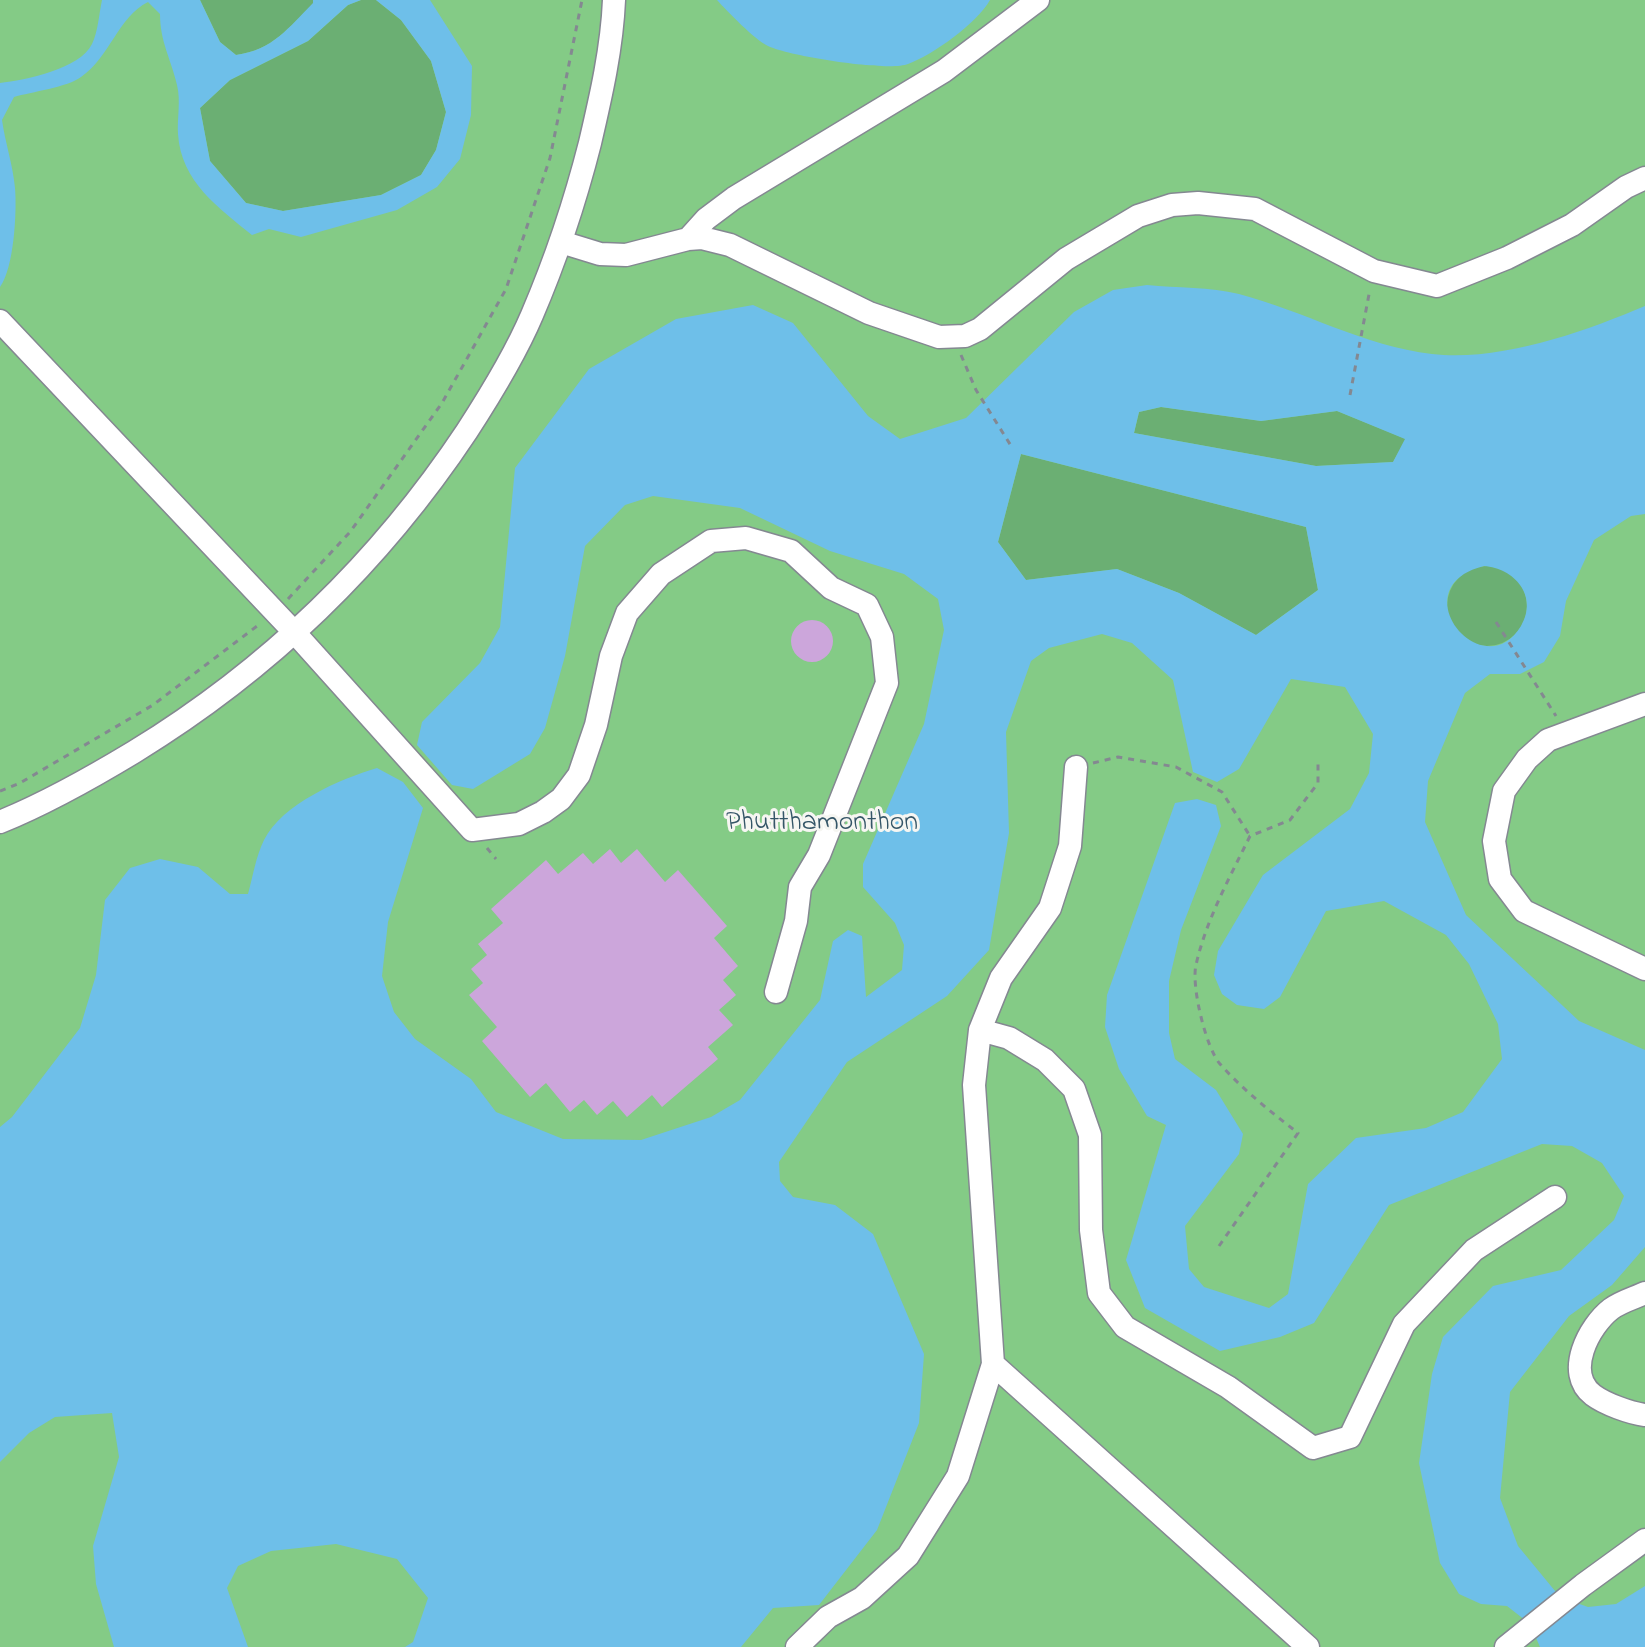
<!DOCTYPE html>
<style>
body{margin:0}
canvas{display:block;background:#eee2c4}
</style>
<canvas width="1645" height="1647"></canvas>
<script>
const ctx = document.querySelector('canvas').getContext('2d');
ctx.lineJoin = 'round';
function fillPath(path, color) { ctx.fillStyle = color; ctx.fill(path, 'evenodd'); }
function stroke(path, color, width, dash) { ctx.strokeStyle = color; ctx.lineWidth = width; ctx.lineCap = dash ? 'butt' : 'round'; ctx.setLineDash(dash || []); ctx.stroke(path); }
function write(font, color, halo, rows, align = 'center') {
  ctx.font = font + ' "Indie Flower",sans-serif'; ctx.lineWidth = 6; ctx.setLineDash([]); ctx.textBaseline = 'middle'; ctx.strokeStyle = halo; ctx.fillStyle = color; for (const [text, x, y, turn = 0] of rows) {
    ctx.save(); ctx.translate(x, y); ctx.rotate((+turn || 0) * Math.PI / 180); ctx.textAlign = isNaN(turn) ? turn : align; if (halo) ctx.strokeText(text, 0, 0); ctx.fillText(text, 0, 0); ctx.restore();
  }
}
const green = new Path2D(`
 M0 0H1645V1647H0Z`);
const forest = new Path2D(`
 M200 0H313L314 3C288 28 273 50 236 55L220 42Z
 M361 0H376L401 20 431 61 446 112 436 150 421 175 381 195 283 211 246 203 210 161 200 108 230 80 308 41 348 5Z
 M1161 407 1261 421 1337 411 1406 439 1393 462 1316 466 1134 433 1139 412Z
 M1021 454 1306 527 1318 590 1256 635 1179 593 1117 569 1026 580 998 542Z
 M1447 606a40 40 0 1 1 80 0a40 40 0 1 1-80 0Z`);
const water = new Path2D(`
 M102 0H200L220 42 236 55C273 50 288 28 313 3V0H361L348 5 308 41 230 80 200 108 210 161 246 203 283 211 381 195 421 175 436 150 446 112 431 61 401 20 376 0H430L472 66 471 115 460 159 437 187 397 210 301 237 269 229 252 235C219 208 181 182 178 134 177 118 181 101 177 85 171 59 160 42 160 14L148 2C118 17 110 57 81 77 68 87 31 92 14 97L2 120C5 142 13 165 15 188 17 212 14 268 0 287V83C25 80 80 69 92 44 98 32 99 14 102 0Z
 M717 0H990C977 23 933 55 908 64 888 72 788 56 768 46 755 40 727 11 717 0Z
 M1147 285C1177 288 1210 287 1239 294 1304 311 1364 346 1432 354 1499 362 1584 332 1645 306V514L1631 516 1594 540 1566 601 1560 636 1544 662 1520 674H1490L1465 693 1428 781 1425 822 1466 915 1579 1021 1645 1050V1247L1612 1285 1569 1316 1510 1392 1500 1498 1518 1546 1560 1597 1588 1607 1616 1604 1645 1586V1647H1540L1530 1624 1507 1606 1481 1604 1459 1594 1440 1563 1419 1463 1432 1374 1443 1337 1493 1286 1561 1270 1614 1220 1624 1196 1602 1163 1572 1146 1542 1144 1389 1205 1314 1323 1280 1337 1220 1351 1145 1308 1126 1260 1166 1125 1147 1116 1119 1069 1105 1027 1107 995 1175 803 1197 799 1216 805 1221 826 1181 930 1169 981V1033L1175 1059 1216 1090 1243 1134 1239 1154 1185 1226 1189 1269 1204 1287 1269 1308 1288 1294 1308 1184 1356 1138 1426 1128 1463 1112 1502 1059 1498 1024 1469 964 1446 935 1384 901 1326 911 1280 997 1264 1009 1237 1005 1222 994 1214 975 1218 951 1263 875 1350 809 1369 773 1373 734 1345 687 1291 679 1239 769 1217 782 1193 772 1173 680 1132 643 1102 634 1049 648 1031 661 1006 732 1009 833 989 950 947 996 847 1062 779 1162 780 1181 793 1197 835 1205 873 1234 924 1354 919 1423 877 1530 819 1605 773 1608 741 1647H405L413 1642 428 1598 397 1559 336 1544 271 1551 238 1566 227 1588 248 1647H114L96 1584 93 1546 119 1457 112 1413 55 1417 29 1433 0 1462V1127L12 1117 80 1028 96 975 105 900 130 868 160 859 198 867 230 894H248C253 876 256 856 264 840 282 804 340 779 377 768L403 782 423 808 388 922 382 976 394 1012 415 1039 471 1079 496 1112 563 1139 641 1140 711 1117 740 1100 820 1000 833 941 848 930 862 936 866 997 902 970 904 945 895 923 863 887V864L924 724 944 630 938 599 904 574 830 551 740 508 653 496 625 505 585 546 565 656 545 728 530 754 473 789 452 785 417 745 422 722 480 663 500 627 515 468 589 369 676 319 753 305 793 323 868 416 900 439 966 418 1074 312 1113 290ZM1161 407 1261 421 1337 411 1405 439 1393 462 1316 466 1134 433 1139 412ZM1021 454 1306 527 1318 590 1256 635 1179 593 1117 569 1026 580 998 542ZM1484 566C1514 568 1539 596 1521 626 1483 689 1399 587 1484 566Z`);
const building = new Path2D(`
 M791 641a21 21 0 1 1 42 0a21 21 0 1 1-42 0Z
 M610 849 621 863 637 849 665 882 678 870 727 926 714 938 738 966 723 980 736 995 719 1010 733 1025 708 1047 718 1059 662 1107 652 1095 627 1117 613 1101 597 1115 584 1100 570 1112 546 1083 530 1097 482 1041 497 1027 469 995 483 983 471 969 487 955 478 944 503 923 491 909 546 860 558 874 583 853 593 864Z`);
const path = new Path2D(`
 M961 355 976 390 1013 449
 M1350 395 1370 289
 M288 599 350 532 442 403 506 289 550 158 582 0
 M1496 622 1556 716
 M1093 763 1118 757 1176 767 1222 792 1250 836
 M0 791 20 783 153 705 261 623
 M487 848 496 859
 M1219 1246 1298 1133C1271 1112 1243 1090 1220 1064 1206 1048 1191 986 1196 965 1206 920 1230 877 1250 836L1290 820 1318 783V764`);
const minor = new Path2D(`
 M688 239 706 219 734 198 944 71 1038 0
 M561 242 600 254 626 255 688 239 702 238 730 245 869 313 939 337 965 336 980 329 1066 259 1138 216 1172 205 1198 203 1255 209 1374 271 1437 286 1507 258 1572 225 1626 187 1645 178
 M0 321 295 633 472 830 519 824 543 812 561 799 579 775 596 725 611 656 627 613 661 574 711 541 746 538 791 551 831 588 867 605 882 637 887 683 819 855 800 887 796 921 776 992
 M1645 704 1548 740 1527 759 1504 791 1494 841 1500 879 1524 911 1645 969
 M1076 767 1070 846 1050 908 1001 978 980 1030 974 1085 993 1364 1308 1647
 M0 822C47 803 91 778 134 752 268 670 380 562 467 431 491 394 515 355 532 315 556 259 575 202 590 143 601 96 612 48 614 0
 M980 1030 1009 1038 1045 1060 1074 1089 1090 1135 1091 1230 1099 1293 1125 1327 1228 1387 1313 1448 1350 1437 1404 1324 1474 1250 1555 1197
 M1645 1293C1634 1298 1620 1302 1611 1309 1589 1326 1564 1373 1593 1395 1605 1404 1630 1413 1645 1415
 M797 1647 828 1617 862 1598 908 1556 958 1476 993 1364
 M1506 1647 1583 1585 1645 1540`);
const parkNames = [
 ["Phutthamonthon",822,824]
];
fillPath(green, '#84cb86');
fillPath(forest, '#6baf73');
fillPath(water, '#6ebfe9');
fillPath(building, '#cca6db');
stroke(minor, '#848891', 25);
stroke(path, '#848891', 3, [6, 6]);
stroke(minor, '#fff', 22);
write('28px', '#355668', '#f6f6f2', parkNames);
</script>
